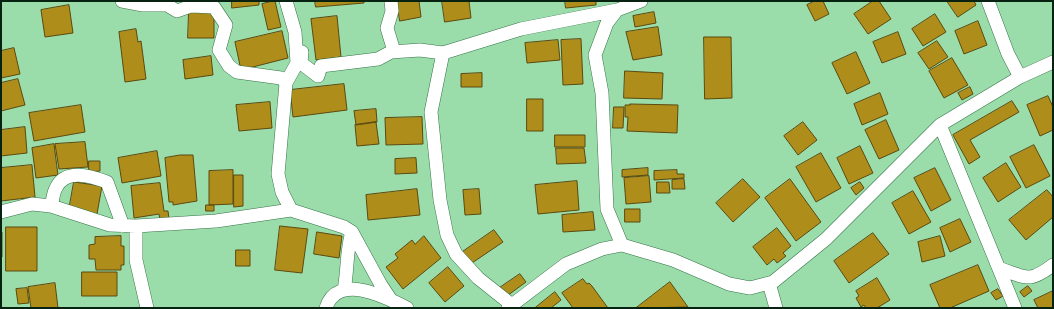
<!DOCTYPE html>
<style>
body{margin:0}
#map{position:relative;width:1054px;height:309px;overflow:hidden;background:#9adcaa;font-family:Spectral,serif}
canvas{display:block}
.frame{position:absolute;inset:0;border:2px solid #072210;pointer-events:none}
</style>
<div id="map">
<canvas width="1054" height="309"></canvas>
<div class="frame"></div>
</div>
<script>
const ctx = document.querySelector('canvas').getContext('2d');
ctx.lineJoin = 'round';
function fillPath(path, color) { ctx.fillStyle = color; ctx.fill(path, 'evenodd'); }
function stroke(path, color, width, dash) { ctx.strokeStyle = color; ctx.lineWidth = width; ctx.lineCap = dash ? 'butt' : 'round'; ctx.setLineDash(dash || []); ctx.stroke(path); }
const building = new Path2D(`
 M232 1H259V5L232 8Z
 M275 1 281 27 268 30 262 4Z
 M315 1H364V3L316 7Z
 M397 1H419L421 17 400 21Z
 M442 1H469L471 18 445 22Z
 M565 1H596V5L566 8Z
 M815 1H823L829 14 815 21 807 5Z
 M873 1H879L891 19 868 34 854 14Z
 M947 1H974L976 5 958 17Z
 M69 5 73 33 45 37 41 10Z
 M189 12H214V38H188Z
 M654 12 656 23 635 27 633 16Z
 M935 14 946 32 923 46 912 29Z
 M337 16 341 57 316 60 311 19Z
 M978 21 987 45 964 54 955 31Z
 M658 27 662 55 633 60 626 32Z
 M136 29 138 42 141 41 146 79 125 82 119 32Z
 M282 31 288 58 241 70 235 42Z
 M898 32 906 54 882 63 873 42Z
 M704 37H731L732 98 705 99Z
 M581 39 583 84 563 85 561 40Z
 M558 40 560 60 527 63 525 43Z
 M937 41 948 57 929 69 918 53Z
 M14 48 20 74 1 78V51Z
 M856 52 870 83 847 94 832 63Z
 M211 56 213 75 185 79 183 60Z
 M952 58 968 85 944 98 929 71Z
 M625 71 663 73 662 99 624 98Z
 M482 73V87H461V74Z
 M18 79 25 105 1 111V83Z
 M344 84 347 110 293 117 290 90Z
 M970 87 973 94 962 100 958 93Z
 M880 93 888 114 862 125 854 104Z
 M1048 96 1053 107V130L1040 136 1027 105Z
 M527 99H543V131H527Z
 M1012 101 1019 112 970 140 980 157 969 164 953 135Z
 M270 102 272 128 239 131 236 105Z
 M630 104 678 105 677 133 627 131 628 117H625V105H630Z
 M81 105 85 132 34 141 29 113Z
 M614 107H624L623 128H613Z
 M376 109 377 122 356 125 354 111Z
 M422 117 423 144 386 145 385 118Z
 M886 120 899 150 879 159 865 130Z
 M376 122 379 144 357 146 355 125Z
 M803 122 817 140 798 155 784 136Z
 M25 127 27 153 1 156V130Z
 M555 135H585V147H555Z
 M85 142 88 167 59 169 55 144Z
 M54 144 58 175 36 178 32 148Z
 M1034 145 1050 176 1026 188 1010 157Z
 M860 146 873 173 849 184 837 158Z
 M556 148H584L586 163 557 164Z
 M157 151 161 176 122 183 118 158Z
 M821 153 841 188 816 202 796 167Z
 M180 155H193L197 201 173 205V202H169L165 158Z
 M416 158 417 173 395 174V159Z
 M89 161H100V171L89 172Z
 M1006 163 1021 187 998 202 983 178Z
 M32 165 35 197 1 201V168Z
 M648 168V175L622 177V170Z
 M935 168 951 200 931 211 914 178Z
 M233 170V204L209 205V171Z
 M677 170V174H684V178L654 180V171Z
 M234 175H243V206L234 207Z
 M649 176 651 202 626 204 624 178Z
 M684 179 685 189H672V180Z
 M743 179 760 197 733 222 716 203Z
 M790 179 821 222 796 241 765 198Z
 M577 181 579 210 538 214 535 185Z
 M74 182 102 186 97 214 69 210Z
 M657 182H669L670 193H657Z
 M860 182 864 188 856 195 851 188Z
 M160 183 164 211H168L169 219 160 220 159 214 134 218 131 186Z
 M417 189 420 215 368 220 366 195Z
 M479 189 481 214 465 215 463 190Z
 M1047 190 1053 197V217L1026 240 1009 220Z
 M913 191 931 222 909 234 892 203Z
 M206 205H214V211H206Z
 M625 209H640V222H625Z
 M593 212 595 230 563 232 562 215Z
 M960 219 971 242 950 252 940 228Z
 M280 226 308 229 302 273 275 270Z
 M6 227H37V271H6Z
 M777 228 791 246 783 253 786 256 777 263 774 259 767 265 753 247Z
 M494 230 503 242 469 265 461 253Z
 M1 232H2V257H1Z
 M317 232 342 236 339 258 314 254Z
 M873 233 889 254 849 283 834 261Z
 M121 236V246H124V265H121V270H96L95 259H89V245L95 244V237Z
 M424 236 441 258 403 289 386 267 398 258 395 254 412 240 415 244Z
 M940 236 945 256 922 262 918 242Z
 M236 250H250V266H236Z
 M978 265 989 291 950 308H940L930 285Z
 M448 267 464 286 445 302 429 283Z
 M82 272H117V296H82Z
 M520 274 526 282 500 301 495 291Z
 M877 278 890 300 877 308H866L864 305 861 307 856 298 859 296 856 291Z
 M583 279 587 284 589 283 592 286 608 308H573L562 293Z
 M670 282 688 307 636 308Z
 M55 283 58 308H31L28 287Z
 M1028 286 1032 291 1024 297 1020 292Z
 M27 288 29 303 18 304 16 289Z
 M998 289 1003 296 996 300 991 293Z
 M1053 291V308H1038L1034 300Z
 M555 292 561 300 551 308H535Z`);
const minor = new Path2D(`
 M122 1 143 5H167L177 11 191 6 214 7 226 25 219 50 229 66 237 72 281 78 286 83
 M286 1 295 32 297 63 286 83 278 174 282 192 291 210
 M391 1 392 11 387 28 393 48 391 52 420 50 443 53 521 29 617 10
 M988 1 1008 54 1020 77
 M302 52 301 63 318 76 321 66 378 59 391 52
 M443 53 431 112 440 200 447 235 456 254 478 278 512 305 513 308
 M940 125 1015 308
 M51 206C53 200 53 193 56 188 65 168 91 176 107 182L123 226
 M1 212 32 204 51 206 110 225 136 226 216 221 291 210 344 227 352 232 381 285 391 300
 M136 226V260L147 308
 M622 245 607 209 602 93 595 55 607 23 617 10 641 1
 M1001 269C1027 278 1029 283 1053 265
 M769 283 776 308
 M344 290C348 270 346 251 352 232
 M326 308C337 272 386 297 407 308
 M508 308 566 264 602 249 622 245 673 260 729 284 750 288 773 282 826 239 940 125 1020 77 1053 62`);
fillPath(building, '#ae8d1a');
stroke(building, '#5a490f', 1);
stroke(minor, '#357448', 14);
stroke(minor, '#fff', 13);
</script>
